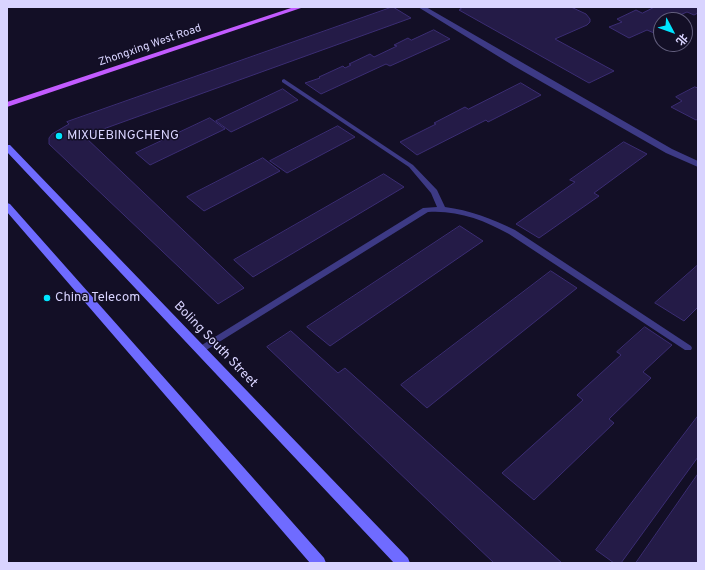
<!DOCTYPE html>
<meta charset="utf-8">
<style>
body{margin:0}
#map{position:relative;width:705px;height:570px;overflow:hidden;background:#130f26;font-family:Overpass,"Noto Sans SC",sans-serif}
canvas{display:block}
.frame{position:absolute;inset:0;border:8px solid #d9d4ff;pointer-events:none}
.north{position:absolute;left:653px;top:12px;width:40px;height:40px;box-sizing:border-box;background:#130f26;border:1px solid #625e7d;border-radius:50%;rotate:131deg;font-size:11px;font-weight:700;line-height:16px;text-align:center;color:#d9d4ff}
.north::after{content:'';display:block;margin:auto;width:14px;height:18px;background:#00e5ff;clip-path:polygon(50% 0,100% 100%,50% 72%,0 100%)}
</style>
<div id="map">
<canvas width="705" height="570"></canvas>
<div class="frame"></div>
<div class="north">北</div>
</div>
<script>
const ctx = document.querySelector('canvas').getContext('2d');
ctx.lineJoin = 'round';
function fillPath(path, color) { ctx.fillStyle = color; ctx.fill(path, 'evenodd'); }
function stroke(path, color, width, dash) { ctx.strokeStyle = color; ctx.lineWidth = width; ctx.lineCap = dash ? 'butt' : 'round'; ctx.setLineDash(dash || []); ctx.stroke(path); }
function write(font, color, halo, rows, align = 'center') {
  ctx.font = font + ' Overpass,sans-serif'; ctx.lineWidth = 3; ctx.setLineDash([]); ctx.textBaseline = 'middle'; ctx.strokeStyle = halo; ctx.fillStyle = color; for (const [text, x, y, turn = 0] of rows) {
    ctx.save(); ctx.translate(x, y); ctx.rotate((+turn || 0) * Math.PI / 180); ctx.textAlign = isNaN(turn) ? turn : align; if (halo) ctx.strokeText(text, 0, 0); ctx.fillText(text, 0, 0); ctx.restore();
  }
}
const building = new Path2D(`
 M393 7 411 18 84 136 244 288 218 304 49 144V138L52 134 69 124 67 122Z
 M459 7H571L586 14 590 19V22L587 25 555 39 614 71 589 83 459 10 461 9Z
 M655 7H698V13L694 15 687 12 668 20H661V23L658 25 661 26V30L654 33 647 30 629 38 609 27 622 22 617 19 636 10 642 13Z
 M434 30 450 39 390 66 386 64 321 94 305 83 320 78 319 77 343 66 345 68 351 65 349 64 370 54 374 57 397 46 394 45 408 38 411 40Z
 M521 83 541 95 488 122 486 120 417 155 400 142 436 124 434 123 465 107 468 109Z
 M695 87 698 88V119L696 120 671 107 682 101 676 97Z
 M283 89 298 100 231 132 216 121Z
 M210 118 225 129 150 165 136 153Z
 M338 126 355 137 287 173 270 161Z
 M624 142 647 154 594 193 599 196 539 238 516 224 575 182 570 180Z
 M263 158 280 171 204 211 187 197Z
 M384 174 404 187 253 277 234 260Z
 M460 226 483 241 330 346 307 327Z
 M698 265V307L684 321 655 303Z
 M551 271 577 288 427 408 401 385Z
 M645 327 672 345 643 372 651 378 609 419 614 423 534 500 502 473 583 400 577 395 621 355 617 352Z
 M291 331 338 373 345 368 562 563H494L267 347Z
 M698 416V457L621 563H614L596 550Z
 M698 474V563H636Z`);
const service = new Path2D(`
 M284 79 413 165 437 190 445 207C469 210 493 219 515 230L691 346 692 348 691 350H685L509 234C484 220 457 210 428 212L203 352H197L196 350 197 348 423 208 437 207 431 193 409 167 282 82V80Z`);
const minor = new Path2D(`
 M418 7H426L672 149 698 161V167L666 153 514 66Z`);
const secondary = new Path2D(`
 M7 145H10L408 558 410 563H394L7 152Z
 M7 203 10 204 324 558 326 563H310L7 212Z`);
const primary = new Path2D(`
 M294 7H304L7 107V102Z`);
const markers = [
 [59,136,4,"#00e5ff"],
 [47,298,4,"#00e5ff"]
];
const farStreetnames = [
 ["Zhongxing West Road",150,46,-19]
];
const poiNames = [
 ["MIXUEBINGCHENG",67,136],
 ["China Telecom",55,298]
];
const streetNames = [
 ["Boling South Street",215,345,46]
];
fillPath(building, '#241b47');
stroke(building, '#3b2d73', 1);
fillPath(service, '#3d3a85');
fillPath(minor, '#3d3a85');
fillPath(secondary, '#6f6bff');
fillPath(primary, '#c25bff');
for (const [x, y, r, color] of markers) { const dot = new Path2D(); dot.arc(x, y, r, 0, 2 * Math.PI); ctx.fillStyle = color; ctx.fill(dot); stroke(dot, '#130f26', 1.5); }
write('11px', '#d9d4ff', '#130f26', farStreetnames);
write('13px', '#d9d4ff', '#130f26', poiNames, 'left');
write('13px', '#d9d4ff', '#130f26', streetNames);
</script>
